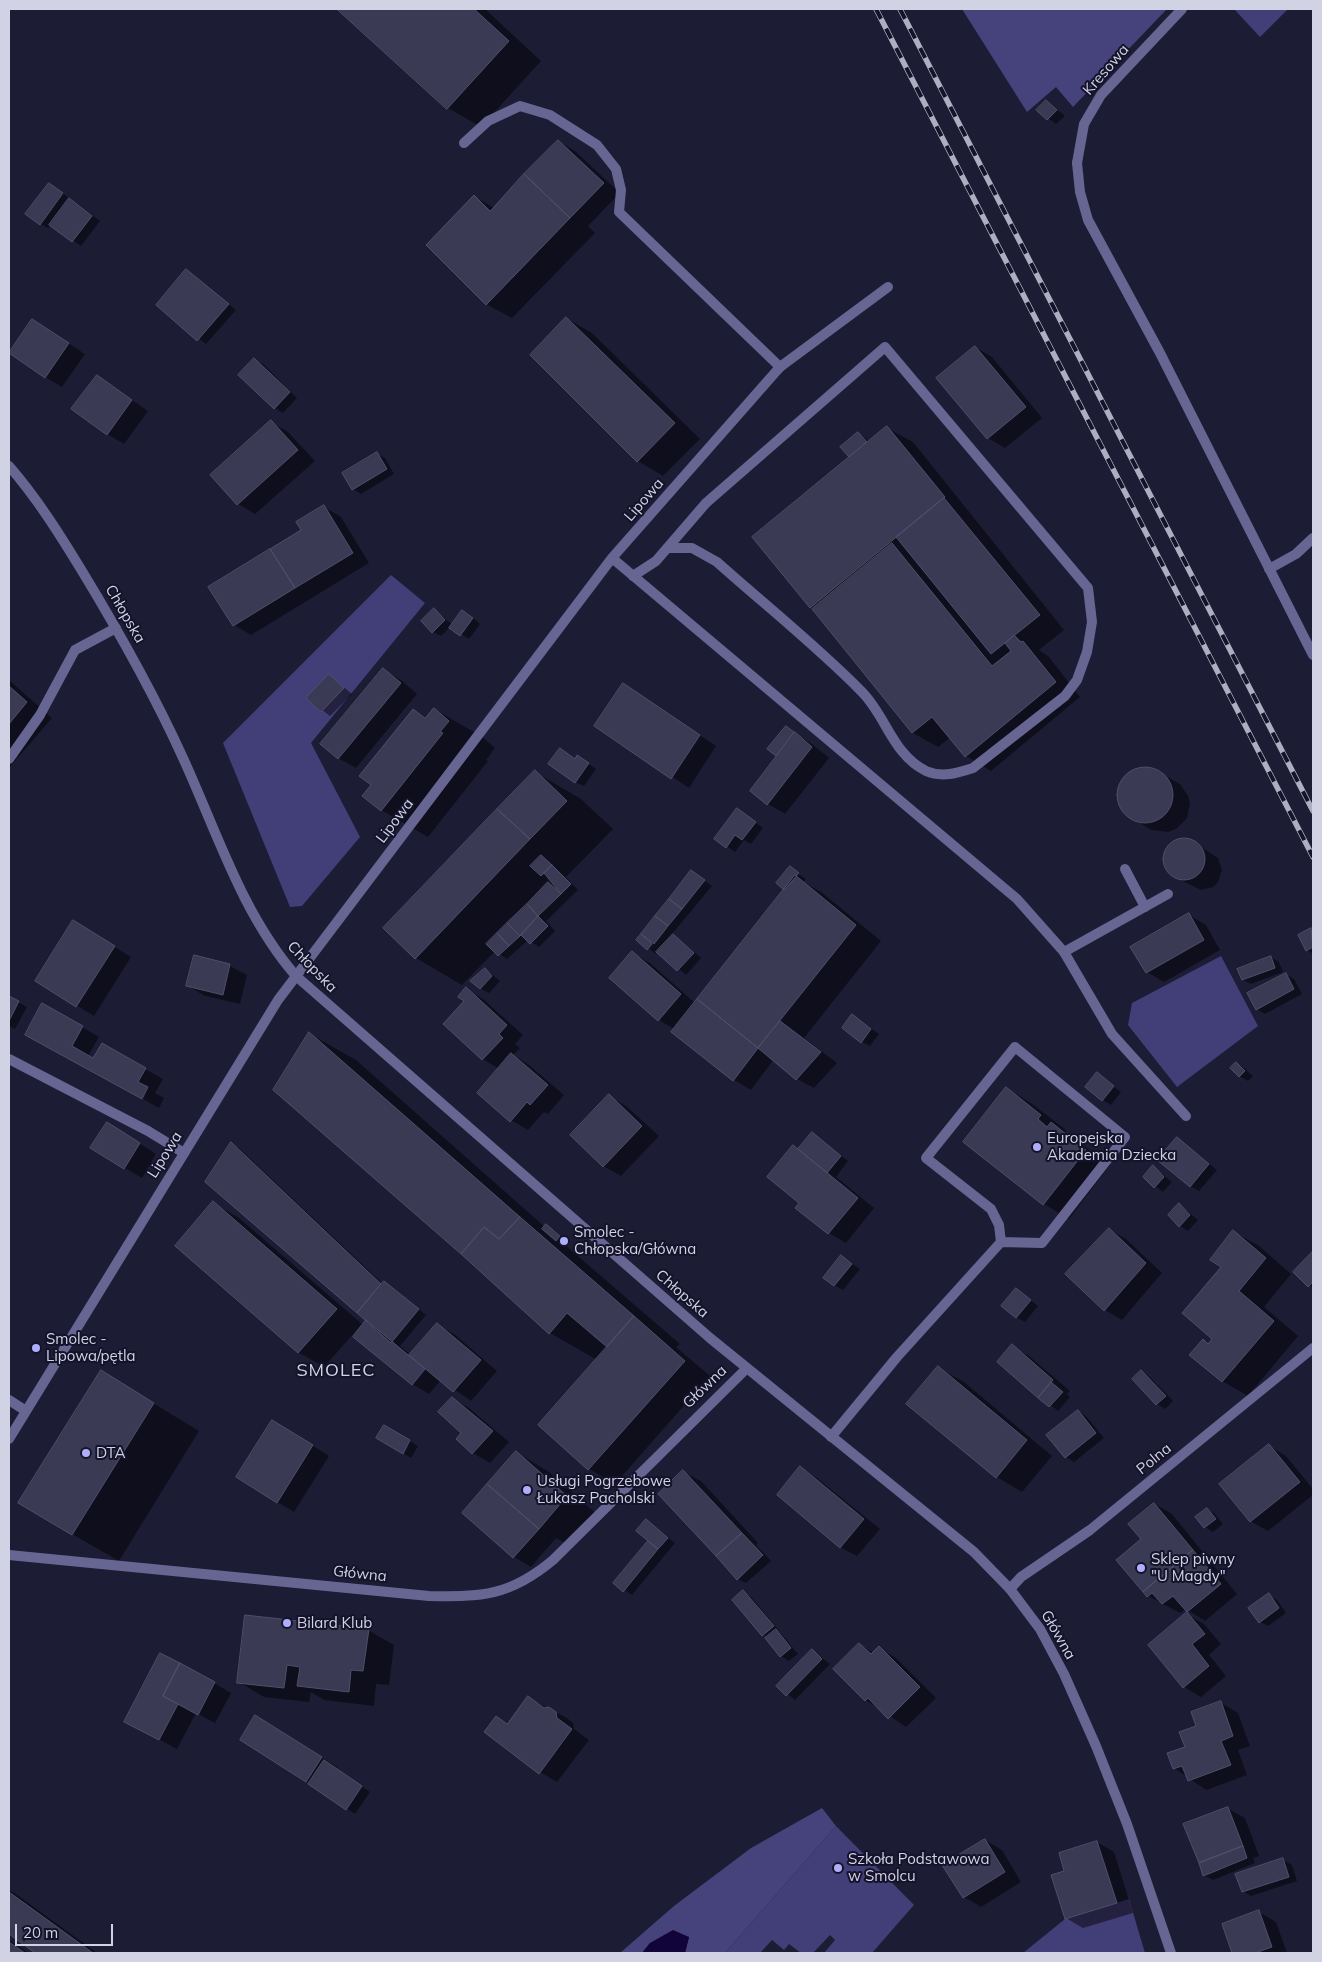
<!DOCTYPE html>
<meta charset="utf-8">
<style>
body{margin:0}
#map{position:relative;width:1322px;height:1962px;overflow:hidden;background:#1d1c35;font-family:Mulish,sans-serif}
canvas{display:block}
.frame{position:absolute;inset:0;border:10px solid #d1d2e3;pointer-events:none}
.scale{position:absolute;left:15px;top:1924px;width:98px;height:22px;box-sizing:border-box;border:2px solid #d1d2e3;border-top:0;padding-left:6px;font-size:15px;line-height:18px;white-space:nowrap;color:#d1d2e3;-webkit-text-stroke:4px #14132b;paint-order:stroke}
</style>
<div id="map">
<canvas width="1322" height="1962"></canvas>
<div class="frame"></div>
<div class="scale">20 m</div>
</div>
<script>
const ctx = document.querySelector('canvas').getContext('2d');
ctx.lineJoin = 'round';
function fillPath(path, color) { ctx.fillStyle = color; ctx.fill(path, 'evenodd'); }
function stroke(path, color, width, dash) { ctx.strokeStyle = color; ctx.lineWidth = width; ctx.lineCap = dash ? 'butt' : 'round'; ctx.setLineDash(dash || []); ctx.stroke(path); }
function write(font, color, halo, rows, align = 'center') {
  ctx.font = font + ' Mulish,sans-serif'; ctx.lineWidth = 4; ctx.setLineDash([]); ctx.textBaseline = 'middle'; ctx.strokeStyle = halo; ctx.fillStyle = color; for (const [text, x, y, turn = 0] of rows) {
    ctx.save(); ctx.translate(x, y); ctx.rotate((+turn || 0) * Math.PI / 180); ctx.textAlign = isNaN(turn) ? turn : align; if (halo) ctx.strokeText(text, 0, 0); ctx.fillText(text, 0, 0); ctx.restore();
  }
}
const green = new Path2D(`
 M1234 9H1288L1260 37Z
 M391 575 425 603 311 743 360 837 302 906 290 907 223 743Z
 M1221 956 1258 1026 1177 1087 1128 1025 1132 1003Z
 M836 1826 914 1905 872 1953H824L835 1940 830 1935 813 1953H801L789 1944 784 1950 772 1940 760 1953H725Z
 M1129 1899 1145 1953H1023L1065 1919Z`);
const forest = new Path2D(`
 M962 9H1167L1073 107 1056 87 1027 112Z
 M822 1808 836 1826 725 1953H685L689 1937 650 1943 642 1953H620L674 1906 751 1848Z`);
const water = new Path2D(`
 M673 1930 689 1937 685 1953H642L650 1943Z`);
const shadow = new Path2D(`
 M339 9H485L541 61 481 127 448 108Z
 M1046 101 1065 116 1056 124 1038 110Z
 M558 141 575 151 620 193 588 226 595 233 512 318 486 304 474 196 494 208Z
 M57 189 100 221 81 246 51 225 48 228 40 224Z
 M187 270 236 310 206 344 157 305Z
 M566 318 592 333 700 439 663 476 638 461Z
 M33 320 85 354 62 387 45 377Z
 M975 347 992 357 1042 418 1005 448 988 438Z
 M254 360 263 364 297 398 283 413 275 408Z
 M98 376 148 411 124 444 107 434Z
 M271 422 288 432 315 461 255 514 238 504 211 476Z
 M887 428 913 442 1064 630 1039 650 1049 657 1080 697 991 771 966 756 951 737 938 747 913 733 811 607 850 456 859 433 870 442Z
 M377 454 385 458 394 474 361 494 353 489Z
 M324 507 341 517 369 563 251 635 234 625 302 530Z
 M434 610 453 625 471 616 480 624 469 639 450 627 441 636 433 632Z
 M383 670 401 680 417 694 356 768 338 758Z
 M329 675 352 694 330 716 307 698Z
 M9 680 52 718 9 768Z
 M640 695 716 746 689 788 596 726Z
 M434 709 481 736 495 748 486 760 488 761 428 837 381 810 373 785 414 710 427 718Z
 M786 727 812 744 829 758 785 814 768 804 779 756 769 749Z
 M576 760 586 762 596 769 584 786 575 782Z
 M1148 769 1155 770 1180 784 1188 796 1190 803 1187 818 1176 829 1168 832 1151 830 1134 819 1122 807 1119 799 1122 783 1133 772Z
 M535 772 581 799 613 829 566 877 578 890 546 921 555 931 539 947 528 940 507 959 495 951 462 985 416 958Z
 M745 815 763 828 751 844 744 840 735 852 716 839Z
 M1183 839 1195 843 1218 858 1222 870 1218 882 1213 887 1201 890 1170 875 1163 863 1166 850 1176 840Z
 M790 868 806 879 803 882 821 892 881 941 804 1038 837 1063 814 1088 797 1079 774 1059 751 1090 734 1080 674 1029 659 1020 633 953 650 963 695 1003 785 889Z
 M692 872 712 886 672 934 701 958 686 975 658 951 656 954 638 940Z
 M1189 915 1206 925 1220 950 1164 982 1147 972Z
 M1311 930 1313 931V954L1307 950 1299 935Z
 M91 932 131 957 94 1016 36 981Z
 M195 957 230 966 247 975 240 1004 205 996 188 986Z
 M1271 957 1279 962 1283 972 1251 984 1243 980Z
 M485 969 500 981 489 993 480 988Z
 M1286 974 1294 979 1302 994 1265 1014 1257 1009Z
 M466 989 483 999 523 1035 515 1044 520 1048 513 1055 528 1064 564 1095 548 1114 544 1112 528 1130 511 1120 499 1069 483 1059 445 1024 465 1001Z
 M9 997 27 1007 15 1029 9 1026Z
 M853 1016 879 1034 870 1046 862 1042Z
 M82 1027 99 1037 88 1056 94 1059 102 1045 163 1079 155 1093 164 1098 159 1108 44 1044Z
 M310 1034 356 1060 545 1227 554 1230 568 1242 565 1245 680 1344 676 1347 710 1376 615 1484 589 1469 540 1425 597 1360 550 1333 274 1090Z
 M1236 1063 1244 1068 1253 1076 1248 1081 1239 1076Z
 M1097 1074 1121 1092 1111 1105 1103 1100Z
 M1006 1088 1031 1103 1066 1130 1065 1132 1110 1165 1069 1219 1044 1204 964 1142Z
 M609 1096 626 1106 659 1136 621 1176 603 1166Z
 M108 1123 156 1154 142 1178 125 1168Z
 M812 1133 848 1161 836 1177 874 1208 846 1243 829 1233 797 1207 801 1203 793 1146 799 1150Z
 M1177 1139 1217 1170 1199 1191 1190 1186Z
 M231 1144 239 1148 383 1284 384 1283 392 1287 426 1315 400 1346 411 1355 437 1325 454 1334 497 1371 471 1401 441 1380 429 1394 412 1384 368 1321 207 1181Z
 M1153 1167 1172 1182 1163 1192 1144 1177Z
 M213 1203 239 1218 362 1324 324 1367 298 1352Z
 M1180 1205 1198 1220 1188 1231 1180 1226Z
 M1109 1229 1126 1239 1162 1273 1122 1320 1105 1310 1067 1274Z
 M1234 1232 1259 1246 1291 1274 1264 1307 1298 1336 1248 1396 1222 1381 1203 1341 1210 1345 1214 1339 1223 1267Z
 M1313 1253V1288L1294 1272Z
 M841 1256 860 1269 843 1290 834 1285Z
 M1017 1289 1038 1306 1025 1322 1016 1317Z
 M1012 1346 1029 1356 1070 1391 1067 1394 1070 1397 1058 1411 999 1362Z
 M938 1368 964 1382 1052 1456 1022 1492 997 1477Z
 M1141 1371 1149 1376 1173 1401 1165 1409 1157 1404 1133 1379Z
 M102 1372 199 1431 119 1561 72 1534Z
 M452 1399 469 1408 509 1442 490 1463 473 1453 463 1433Z
 M1078 1411 1086 1416 1104 1438 1074 1462 1066 1457Z
 M385 1426 418 1446 411 1458 378 1438Z
 M290 1431 329 1456 294 1512 277 1502Z
 M1269 1446 1286 1456 1313 1489V1495L1268 1531 1250 1521Z
 M516 1452 549 1472 599 1516 573 1547 556 1538 531 1567 514 1557 464 1513Z
 M800 1468 817 1478 880 1529 857 1556 840 1547Z
 M683 1472 701 1481 758 1543 756 1545 771 1561 746 1583 738 1579Z
 M1155 1504 1172 1514 1237 1594 1205 1621 1186 1609 1180 1613 1148 1596 1142 1539Z
 M1207 1509 1215 1514 1223 1524 1213 1532 1205 1527 1197 1517Z
 M646 1521 675 1543 632 1595 615 1583 650 1541Z
 M743 1592 751 1597 798 1654 789 1661 781 1656 768 1637 763 1635Z
 M1269 1595 1277 1600 1286 1613 1268 1626 1260 1622Z
 M1187 1614 1204 1624 1221 1644 1209 1655 1226 1676 1201 1697 1184 1687Z
 M368 1630 394 1645 389 1685 376 1684 374 1706 324 1700 311 1692 309 1702 264 1697 239 1682Z
 M859 1644 874 1653 879 1648 896 1658 936 1698 906 1727 866 1700 835 1669Z
 M813 1651 830 1664 795 1700 778 1686Z
 M214 1683 231 1693 215 1723 196 1713 177 1749 125 1721Z
 M528 1698 567 1718 573 1723 574 1729 589 1740 557 1782 540 1772 508 1725Z
 M1221 1703 1238 1713 1250 1746 1238 1750 1247 1775 1206 1790 1174 1768 1198 1727Z
 M273 1726 338 1768 337 1770 370 1792 355 1814 241 1739Z
 M1227 1808 1245 1818 1259 1856 1253 1858 1255 1863 1213 1880 1204 1875ZM1219 1868 1220 1870 1208 1875V1872Z
 M985 1840 1002 1850 1021 1882 981 1907 964 1897Z
 M1097 1842 1114 1852 1133 1913 1083 1928 1066 1918Z
 M1283 1860 1292 1865 1297 1881 1251 1896 1243 1891Z
 M9 1890 16 1894 97 1953H37L9 1933Z
 M1259 1912 1276 1922 1287 1953H1234L1223 1925Z
 M9 1940 28 1953H9Z`);
const building = new Path2D(`
 M337 9H474L509 41 447 109Z
 M1046 100 1057 110 1047 120 1036 110Z
 M558 140 604 183 570 218 524 174Z
 M524 174 570 218 486 305 426 245 474 195 490 211Z
 M49 183 63 193 40 225 25 214Z
 M69 198 92 216 72 242 49 225Z
 M186 269 229 304 197 341 156 305Z
 M566 317 675 423 637 462 530 355Z
 M32 319 69 343 45 378 9 353Z
 M975 346 1026 407 987 439 936 378Z
 M254 358 290 392 274 409 238 375Z
 M97 375 132 400 107 435 71 409Z
 M271 420 298 450 237 505 210 475Z
 M887 426 945 497 810 608 752 537Z
 M858 432 867 442 849 457 840 447Z
 M377 452 387 469 352 490 342 473Z
 M944 498 1040 615 991 654 896 537Z
 M324 505 353 553 295 588 270 549 301 530 296 522Z
 M892 543 992 666 1011 651 1005 643 1014 635 1021 642 1023 641 1056 682 965 757 932 717 912 733 812 609Z
 M270 549 295 588 233 626 208 587Z
 M434 608 445 620 432 633 421 621Z
 M462 610 473 618 460 636 449 628Z
 M383 668 401 683 338 759 320 744Z
 M329 674 344 688 321 712 306 698Z
 M623 683 700 735 671 779 594 726Z
 M9 686 27 702 9 724Z
 M434 708 449 721 440 732 443 733 381 811 362 796 371 785 359 776 413 709 425 718Z
 M786 726 794 732 776 756 767 749Z
 M795 732 812 747 767 805 750 791Z
 M560 748 575 759 577 755 589 763 575 783 548 764Z
 M1117 795a28 28 0 1 1 56 0a28 28 0 1 1-56 0Z
 M535 770 567 801 530 839 497 809Z
 M737 808 756 822 742 840 735 835 726 848 714 839Z
 M497 809 530 839 415 959 383 928Z
 M1163 859a21 21 0 1 1 42 0a21 21 0 1 1-42 0Z
 M541 855 552 865 541 876 530 866Z
 M552 865 571 884 561 894 544 873Z
 M790 866 799 873 784 890 776 883Z
 M691 870 705 880 682 909 669 899Z
 M795 875 856 925 758 1048 697 999Z
 M548 882 561 894 538 916 527 904Z
 M669 899 682 909 668 926 655 916Z
 M527 904 538 916 520 936 507 923Z
 M1189 913 1204 940 1146 973 1130 947Z
 M538 916 548 926 530 944 521 935Z
 M655 916 668 926 654 944 641 934Z
 M73 920 115 946 76 1007 35 981Z
 M507 923 520 936 509 946 497 933Z
 M1311 928 1313 947 1306 951 1298 935Z
 M497 933 509 946 498 956 486 944Z
 M641 934 652 944 647 950 636 940Z
 M673 934 694 953 677 971 656 952Z
 M632 951 681 994 658 1021 609 978Z
 M194 955 230 964 223 995 186 986Z
 M1271 956 1275 968 1242 980 1237 969Z
 M485 968 492 976 480 989 470 981Z
 M1286 973 1294 989 1256 1010 1247 993Z
 M466 987 507 1025 499 1034 503 1038 482 1060 443 1024 464 1001 458 997Z
 M9 996 19 1001 9 1021Z
 M697 999 758 1048 733 1081 671 1032Z
 M42 1003 83 1026 72 1046 93 1058 102 1043 146 1068 138 1082 148 1087 142 1099 25 1035Z
 M852 1014 871 1029 861 1043 842 1028Z
 M780 1021 821 1052 796 1080 758 1048Z
 M309 1032 520 1217 499 1239 484 1227 461 1254 273 1090Z
 M511 1053 548 1085 530 1105 527 1102 510 1122 477 1093Z
 M1236 1062 1245 1071 1239 1077 1230 1068Z
 M1097 1072 1114 1086 1102 1101 1085 1087Z
 M1006 1087 1041 1115 1038 1119 1047 1127 1051 1122 1086 1150 1043 1205 963 1142Z
 M609 1094 642 1126 603 1167 570 1135Z
 M107 1122 140 1143 124 1169 90 1148Z
 M812 1132 841 1156 827 1173 798 1149Z
 M1177 1137 1209 1164 1190 1187 1157 1160Z
 M231 1142 381 1284 357 1313 205 1182Z
 M793 1145 858 1198 828 1234 795 1208 799 1203 767 1177Z
 M1153 1165 1164 1177 1154 1188 1143 1177Z
 M213 1201 337 1309 298 1353 175 1246Z
 M1179 1203 1190 1215 1179 1227 1168 1215Z
 M520 1217 634 1316 607 1347 567 1313 549 1334 461 1254 484 1227 499 1239Z
 M546 1224 560 1236 556 1241 542 1229Z
 M1109 1228 1146 1263 1104 1311 1065 1274Z
 M1233 1230 1266 1258 1239 1291 1274 1321 1222 1382 1189 1355 1203 1339 1208 1344 1212 1339 1182 1313 1221 1267 1210 1260Z
 M1313 1251V1282L1308 1287 1293 1272Z
 M841 1255 852 1264 834 1286 823 1278Z
 M384 1281 419 1309 391 1343 357 1313Z
 M1016 1288 1031 1300 1016 1318 1001 1306Z
 M634 1316 685 1361 588 1470 538 1425Z
 M366 1320 425 1369 412 1385 353 1337Z
 M437 1323 481 1360 453 1392 409 1355Z
 M1012 1344 1053 1380 1038 1398 997 1362Z
 M938 1366 1027 1440 996 1478 906 1404Z
 M101 1370 154 1403 72 1535 18 1503Z
 M1141 1370 1166 1396 1156 1405 1132 1379Z
 M1051 1382 1063 1392 1049 1407 1038 1398Z
 M452 1397 493 1431 472 1454 456 1439 461 1433 438 1412Z
 M1078 1410 1096 1433 1065 1458 1046 1435Z
 M272 1420 313 1445 277 1503 236 1477Z
 M384 1425 410 1440 403 1454 376 1438Z
 M1269 1444 1300 1482 1250 1522 1219 1484Z
 M516 1451 567 1496 539 1529 487 1484Z
 M800 1466 864 1519 840 1548 777 1495Z
 M683 1470 742 1533 716 1556 658 1494Z
 M487 1484 539 1529 513 1558 462 1513Z
 M1154 1503 1193 1550 1143 1592 1116 1560 1141 1539 1128 1524Z
 M1207 1508 1216 1519 1204 1528 1195 1517Z
 M646 1519 668 1538 658 1549 636 1531Z
 M742 1533 763 1555 737 1580 716 1556Z
 M648 1541 658 1549 623 1592 613 1583Z
 M1193 1550 1221 1584 1187 1612 1173 1596 1162 1604 1152 1593 1147 1597 1143 1592Z
 M743 1590 774 1626 762 1636 732 1600Z
 M1269 1593 1279 1608 1259 1623 1248 1608Z
 M1187 1612 1205 1634 1192 1644 1209 1666 1183 1688 1148 1645Z
 M245 1615 369 1629 363 1671 351 1670 349 1692 297 1686 300 1667 287 1665 284 1688 237 1683Z
 M776 1629 791 1648 780 1657 765 1638Z
 M859 1643 871 1654 879 1646 920 1687 888 1719 868 1698 865 1701 833 1669Z
 M812 1649 822 1659 786 1696 776 1686Z
 M160 1653 180 1663 163 1696 178 1704 159 1740 124 1722Z
 M180 1663 215 1682 198 1715 163 1696Z
 M528 1696 544 1708 549 1707 556 1712 557 1718 572 1729 539 1774 484 1732 496 1716 507 1724Z
 M1221 1701 1233 1736 1221 1741 1231 1765 1188 1781 1182 1766 1173 1769 1167 1753 1185 1747 1179 1732 1196 1726 1191 1712Z
 M255 1715 322 1757 306 1782 240 1740Z
 M324 1760 362 1786 346 1810 308 1784Z
 M1228 1807 1243 1846 1199 1863 1183 1824Z
 M985 1839 1005 1872 963 1898 942 1865Z
 M1097 1841 1117 1903 1065 1919 1051 1875 1064 1871 1059 1853Z
 M1243 1846 1247 1858 1203 1876 1199 1863Z
 M1283 1858 1289 1877 1242 1892 1235 1874Z
 M9 1892 93 1953H35L9 1934Z
 M1259 1910 1272 1947 1255 1953H1232L1222 1924Z
 M9 1942 25 1953H9Z`);
const service = new Path2D(`
 M464 143 488 121 520 106 550 115 597 145 616 169 621 190 619 212 780 367
 M1077 163 1080 192 1088 220 1160 353 1313 655
 M1269 569 1296 554 1313 538
 M633 576 656 561 706 503 885 347 1088 588 1092 622 1087 652 1077 680 1065 696 973 768C958 773 942 778 926 771 893 755 886 716 862 692 818 647 764 604 717 562L692 548H667
 M9 759 40 715 75 650 116 628
 M1125 869 1145 907
 M1064 952 1168 894
 M9 1059 148 1131 184 1153
 M831 1437 897 1357 1001 1242 999 1225 991 1209 926 1158 1015 1047 1125 1137 1042 1243 1001 1242`);
const minor = new Path2D(`
 M1077 163 1084 124 1101 95 1182 9
 M612 558 1017 899 1064 952 1112 1034 1186 1116
 M9 1400 26 1411
 M9 1439 278 1000 612 558 780 367 888 287
 M1010 1589 1021 1577 1090 1530 1313 1348`);
const tertiary = new Path2D(`
 M9 466C37 498 60 535 82 571 119 632 154 694 183 758 217 832 242 914 296 976L710 1338 974 1552 1010 1589 1040 1629 1064 1674 1096 1746 1127 1824 1171 1953
 M9 1555 429 1596C482 1597 510 1596 553 1560L746 1369`);
const rail = new Path2D(`
 M876 9 1313 857
 M900 9 1313 811`);
const markers = [
 [1037,1147,5,"#afaefa"],
 [564,1241,5,"#afaefa"],
 [36,1348,5,"#afaefa"],
 [86,1453,5,"#afaefa"],
 [527,1490,5,"#afaefa"],
 [1141,1568,5,"#afaefa"],
 [287,1623,5,"#afaefa"],
 [838,1868,5,"#afaefa"]
];
const streetNames = [
 ["Kresowa",1106,70,-49],
 ["Lipowa",644,500,-49],
 ["Chłopska",125,614,60],
 ["Lipowa",395,821,-53],
 ["Chłopska",312,967,46],
 ["Lipowa",165,1155,-58],
 ["Chłopska",682,1294,41],
 ["Główna",705,1387,-44],
 ["Polna",1154,1459,-39],
 ["Główna",360,1574,6],
 ["Główna",1058,1635,60]
];
const poiNames = [
 ["Europejska",1047,1138],
 ["Akademia Dziecka",1047,1155],
 ["Smolec -",574,1232],
 ["Chłopska/Główna",574,1249],
 ["Smolec -",46,1339],
 ["Lipowa/pętla",46,1356],
 ["DTA",96,1453],
 ["Usługi Pogrzebowe",537,1481],
 ["Łukasz Pacholski",537,1498],
 ["Sklep piwny",1151,1559],
 ["\"U Magdy\"",1151,1576],
 ["Bilard Klub",297,1623],
 ["Szkoła Podstawowa",848,1859],
 ["w Smolcu",848,1876]
];
const quarterNames = [
 ["SMOLEC",336,1371]
];
fillPath(green, '#423e77');
fillPath(forest, '#46427b');
fillPath(water, '#110439');
fillPath(shadow, '#0007');
fillPath(building, '#3a3a55');
stroke(building, '#4f4f6b', 1);
stroke(service, '#676693', 10);
stroke(minor, '#676693', 10);
stroke(tertiary, '#676693', 10);
stroke(rail, '#adaec0', 5.5);
stroke(rail, '#14132b', 4, [11]);
for (const [x, y, r, color] of markers) { const dot = new Path2D(); dot.arc(x, y, r, 0, 2 * Math.PI); ctx.fillStyle = color; ctx.fill(dot); stroke(dot, '#14132b', 2); }
write('15px', '#d1d2e3', '#14132b', streetNames);
write('15px', '#d1d2e3', '#14132b', poiNames, 'left');
ctx.letterSpacing = '1px';
write('18px', '#d1d2e3', '#14132b', quarterNames);
ctx.letterSpacing = '0px';
</script>
